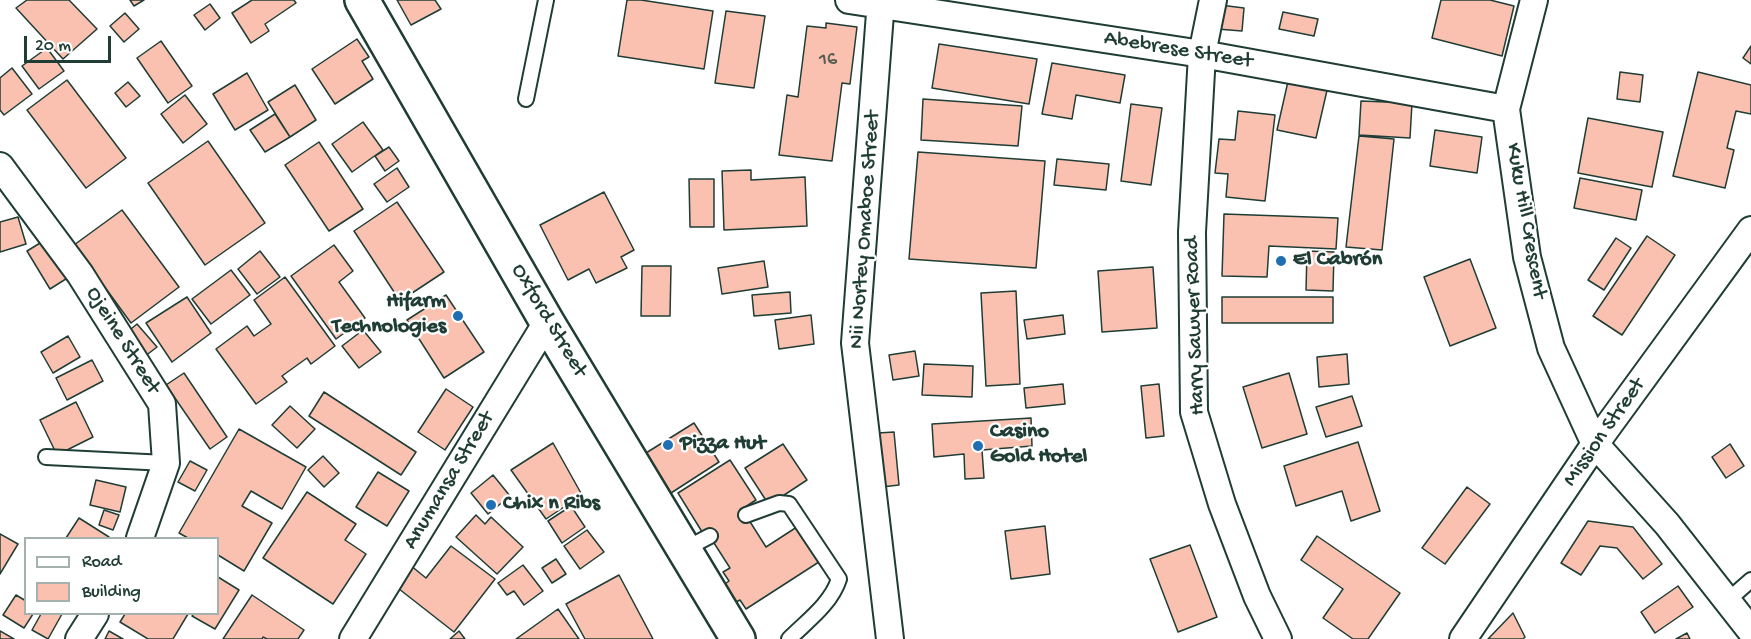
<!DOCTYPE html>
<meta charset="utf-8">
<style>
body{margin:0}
#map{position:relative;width:1751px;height:639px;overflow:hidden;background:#fff;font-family:"Gochi Hand",sans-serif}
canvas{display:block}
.legend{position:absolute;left:24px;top:537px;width:195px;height:78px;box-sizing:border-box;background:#fff;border:2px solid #a5b1ae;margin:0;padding:8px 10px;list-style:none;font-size:18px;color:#1f3d34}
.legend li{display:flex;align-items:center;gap:12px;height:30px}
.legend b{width:30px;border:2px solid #a5b1ae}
.scale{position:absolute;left:24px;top:36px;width:87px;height:27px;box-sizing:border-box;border:3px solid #1f3d34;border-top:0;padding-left:8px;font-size:18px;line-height:21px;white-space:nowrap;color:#1f3d34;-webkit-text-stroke:4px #fff;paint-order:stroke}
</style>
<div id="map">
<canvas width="1751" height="639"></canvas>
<ul class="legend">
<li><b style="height:8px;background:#fff"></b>Road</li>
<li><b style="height:16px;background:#fac1b1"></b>Building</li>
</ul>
<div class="scale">20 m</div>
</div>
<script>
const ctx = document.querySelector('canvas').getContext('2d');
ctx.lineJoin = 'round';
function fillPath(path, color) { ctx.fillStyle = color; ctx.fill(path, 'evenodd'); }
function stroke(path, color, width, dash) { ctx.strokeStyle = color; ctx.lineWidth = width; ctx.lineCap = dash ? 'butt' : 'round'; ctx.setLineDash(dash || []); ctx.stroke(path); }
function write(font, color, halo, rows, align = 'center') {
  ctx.font = font + ' "Gochi Hand",sans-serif'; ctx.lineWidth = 4.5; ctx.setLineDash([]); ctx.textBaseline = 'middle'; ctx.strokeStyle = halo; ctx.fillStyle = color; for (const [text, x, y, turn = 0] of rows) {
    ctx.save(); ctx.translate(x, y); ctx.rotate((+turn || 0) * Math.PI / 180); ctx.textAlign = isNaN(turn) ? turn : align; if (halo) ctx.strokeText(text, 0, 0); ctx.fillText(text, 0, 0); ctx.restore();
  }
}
const building = new Path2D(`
 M27 0H69L97 29 63 59 16 8Z
 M130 0H144L134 6Z
 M252 0H294L296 3 265 24 269 31 251 43 232 13Z
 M397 0H435L441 9 411 25Z
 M627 0H641L713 11 704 69 618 56Z
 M1441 0H1490L1514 6 1502 56 1432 38Z
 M210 4 220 18 205 30 194 15Z
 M1220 5 1244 8 1242 31 1217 29Z
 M726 11 765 16 754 88 715 83Z
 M1283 12 1318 19 1314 36 1279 29Z
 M125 13 139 29 124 42 110 26Z
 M826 23 857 27 850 84 842 83 832 161 779 155 787 95 798 97 807 26 826 28Z
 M357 39 369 57 362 61 373 79 335 104 312 69Z
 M161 41 192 86 168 103 137 58Z
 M939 44 1037 59 1029 104 932 88Z
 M1751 46V64L1743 58Z
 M47 48 64 71 39 89 22 66Z
 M1052 63 1125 75 1120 103 1076 95 1072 119 1042 114Z
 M12 68 32 94 4 115 0 110V78Z
 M1620 72 1643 75 1640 102 1617 99Z
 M1698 72 1751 85V114L1736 111 1727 148 1734 150 1725 188 1673 176Z
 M247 73 268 110 235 130 213 94Z
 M1289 77 1328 86 1316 138 1277 130Z
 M67 80 126 158 86 188 27 110Z
 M128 82 140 96 126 107 115 93Z
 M295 85 316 120 290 137 268 102Z
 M185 95 207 124 183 143 161 114Z
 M923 99 1022 106 1018 146 921 140Z
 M1361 101 1412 103 1410 138 1359 135Z
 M1131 104 1162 108 1151 185 1121 181Z
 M1238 111 1275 115 1265 201 1226 197 1228 174 1215 173 1219 139 1235 140Z
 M275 114 290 137 265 152 250 130Z
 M1588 118 1663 132 1652 187 1578 173Z
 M363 122 383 150 352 172 332 144Z
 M1435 130 1482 137 1477 173 1430 166Z
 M1359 136 1394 139 1382 250 1346 247Z
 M208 141 265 223 205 265 148 183Z
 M319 142 363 209 329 231 285 165Z
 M389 147 399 161 385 171 375 156Z
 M918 152 1045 161 1036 268 909 259Z
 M1057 159 1109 164 1106 190 1054 185Z
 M397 168 409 187 387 202 374 184Z
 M751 170V180L805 177 807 226 724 230 722 171Z
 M1580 178 1642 190 1636 220 1574 208Z
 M689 179H714V227H690Z
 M604 192 634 250 621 257 627 268 596 283 589 269 568 280 540 225Z
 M397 202 444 272 400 301 354 231Z
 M122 210 179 287 131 323 74 245Z
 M1224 214 1338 218 1336 249 1269 246 1267 277 1222 276Z
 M18 217 26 244 0 252V222Z
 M1647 236 1675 255 1622 335 1593 316Z
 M1616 238 1631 248 1604 290 1588 280Z
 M45 240 69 277 50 289 27 251Z
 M334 245 353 271 339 282 365 318 336 339 291 276Z
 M260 251 280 277 257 294 238 269Z
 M1307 251 1334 252 1333 291 1306 290Z
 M1470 259 1496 328 1450 346 1424 277Z
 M764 261 768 287 722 294 718 268Z
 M642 266H671L670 316H641Z
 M1153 267 1157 328 1102 332 1098 271Z
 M231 270 250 295 211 324 192 299Z
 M285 277 335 346 311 364 307 358 282 376 287 382 256 404 216 349 247 326 254 336 271 324 254 300Z
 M1016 291 1020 384 986 386 981 293Z
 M790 292 791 313 754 316 752 295Z
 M446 295 484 352 444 378 407 320Z
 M187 297 211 333 172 362 146 323Z
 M1222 297H1333V323H1222Z
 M811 315 814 344 779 349 775 320Z
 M1063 315 1065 334 1027 339 1024 320Z
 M137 324 157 347 144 357 125 334Z
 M363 330 381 352 359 368 342 346Z
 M68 336 80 357 53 373 41 352Z
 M915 351 919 376 893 380 889 355Z
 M1347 354 1349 384 1319 387 1317 357Z
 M92 360 103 381 67 400 56 378Z
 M924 364 973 366 972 397 922 395Z
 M184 373 227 437 210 449 166 385Z
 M1289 373 1307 434 1262 448 1243 387Z
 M1063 384 1065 404 1026 408 1024 388Z
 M1159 384 1164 436 1146 438 1141 386Z
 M446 389 473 407 445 450 418 432Z
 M324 392 416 452 401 475 309 416Z
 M1352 396 1362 426 1326 437 1316 407Z
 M76 402 93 437 57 455 40 420Z
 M290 406 315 429 297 448 272 425Z
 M1031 418 1032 446 982 450 984 478 965 479 964 454 934 457 932 424Z
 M694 423 719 462 671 493 646 453Z
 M239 429 306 467 282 509 251 491 242 506 272 523 244 571 218 555V538H188L179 533Z
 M894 432 899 485 882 487 878 433Z
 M1358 442 1380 511 1351 521 1342 491 1296 506 1284 466Z
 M553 443 582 495 546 519 511 470Z
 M783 444 807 480 769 505 745 468Z
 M1730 444 1744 466 1726 478 1712 457Z
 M323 456 339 473 324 487 308 470Z
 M730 460 756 500 742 509 766 547 800 525 822 560 746 609 740 600 732 604 721 587 729 581 723 572 730 568 707 532 704 535 678 493Z
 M190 461 207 470 195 491 178 482Z
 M378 472 409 491 387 526 356 507Z
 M493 475 510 496 488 514 471 493Z
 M96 480 126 487 120 512 90 505Z
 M1467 487 1490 504 1445 564 1422 548Z
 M307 492 356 524 345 540 366 554 333 604 263 558Z
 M571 506 585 527 562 543 548 521Z
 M104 510 119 515 113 530 99 525Z
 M476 515 485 524 491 517 523 547 497 574 456 537Z
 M79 518 109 537 108 538H66Z
 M1588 521 1633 527 1662 564 1643 579 1617 548 1600 546 1581 575 1561 563Z
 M1045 526 1050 574 1011 579 1005 531Z
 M587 530 604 552 580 569 564 546Z
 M0 534 18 544 0 574Z
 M1317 536 1400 593 1368 639H1353L1323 618 1343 589 1301 560Z
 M1190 545 1217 617 1178 632 1150 559Z
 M451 546 495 579 454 632 394 585 410 565 426 578Z
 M556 559 566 574 552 583 542 568Z
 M523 565 543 591 524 605 514 591 507 595 498 583Z
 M619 575 653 639H585L566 604Z
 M218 577 239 590 215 629 192 616 194 614H218Z
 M1678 586 1693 607 1655 633 1641 612Z
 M16 595 26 601V614H33L24 628 3 615Z
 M252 595 304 630 298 639H267L263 637 262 639H223Z
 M558 609 579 639H516Z
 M1513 613 1525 637 1523 639H1488Z
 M41 614H62L48 639 32 630Z
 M125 614H188L173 639H148L120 622Z
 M0 631 14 639H0Z
 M109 631 123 639H105Z
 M459 631 465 639H450Z
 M1687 633 1690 639H1676Z`);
const lane = new Path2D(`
 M526 99 546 0
 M46 457 166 463
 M746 515 779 503 789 504 839 579C831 604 807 621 789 639
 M685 549 710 536
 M1727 601 1751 580`);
const street = new Path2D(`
 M849 0 1202 54 1506 109
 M881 0 855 343 890 639
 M1213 0 1202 54 1192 232 1194 412 1222 504 1257 596 1278 639
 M1534 0 1506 109 1527 257 1551 348 1595 444 1667 524 1751 631
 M0 166 80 274 162 404 166 463 140 538
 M79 639 95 614
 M353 639 547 322
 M1463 639 1595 444 1751 230`);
const secondary = new Path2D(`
 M362 0 547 322 738 639`);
const markers = [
 [1281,261,6,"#1f6fb2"],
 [458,316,6,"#1f6fb2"],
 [668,445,6,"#1f6fb2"],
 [978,446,6,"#1f6fb2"],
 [491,505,6,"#1f6fb2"]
];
const numberNames = [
 ["16",828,61]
];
const streetNames = [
 ["Abebrese Street",1178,51,9],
 ["Kuku Hill Crescent",1525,221,80],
 ["Nii Nortey Omaboe Street",866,230,-86],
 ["Oxford Street",548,321,59],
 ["Harry Sawyer Road",1196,326,-92],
 ["Ojeine Street",122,341,58],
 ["Mission Street",1605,433,-55],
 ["Anumansa Street",450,481,-59]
];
const poiNames = [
 ["El Cabrón",1293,261],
 ["Hifarm",446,303,"right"],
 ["Technologies",446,328,"right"],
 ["Casino",990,433],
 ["Gold Hotel",990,458],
 ["Pizza Hut",680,445],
 ["Chix n Ribs",503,505]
];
fillPath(building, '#fac1b1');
stroke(building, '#1f3d34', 1.5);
stroke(lane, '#1f3d34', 18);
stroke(street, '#1f3d34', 30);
stroke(secondary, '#1f3d34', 38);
stroke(lane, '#fff', 14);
stroke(street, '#fff', 26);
stroke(secondary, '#fff', 33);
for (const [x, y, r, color] of markers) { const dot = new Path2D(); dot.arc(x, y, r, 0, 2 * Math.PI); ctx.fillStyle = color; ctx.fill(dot); stroke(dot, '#fff', 2); }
write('20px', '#565e53', null, numberNames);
write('22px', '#1f3d34', '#fff', streetNames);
write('bold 22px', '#1f3d34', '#fff', poiNames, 'left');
</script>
